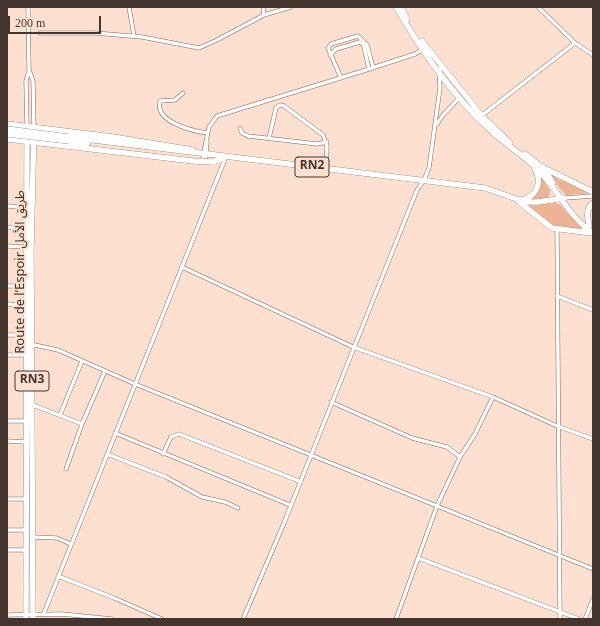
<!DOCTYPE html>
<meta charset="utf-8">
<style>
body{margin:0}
#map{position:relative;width:600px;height:626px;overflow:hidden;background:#fee0d0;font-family:Georgia,serif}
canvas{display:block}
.frame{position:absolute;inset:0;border:8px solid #43352d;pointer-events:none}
.scale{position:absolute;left:8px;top:16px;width:93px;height:18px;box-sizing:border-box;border:2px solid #43352d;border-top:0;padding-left:5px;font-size:12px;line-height:14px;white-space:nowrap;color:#43352d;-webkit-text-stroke:3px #fee0d0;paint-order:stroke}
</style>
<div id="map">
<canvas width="600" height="626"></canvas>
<div class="frame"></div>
<div class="scale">200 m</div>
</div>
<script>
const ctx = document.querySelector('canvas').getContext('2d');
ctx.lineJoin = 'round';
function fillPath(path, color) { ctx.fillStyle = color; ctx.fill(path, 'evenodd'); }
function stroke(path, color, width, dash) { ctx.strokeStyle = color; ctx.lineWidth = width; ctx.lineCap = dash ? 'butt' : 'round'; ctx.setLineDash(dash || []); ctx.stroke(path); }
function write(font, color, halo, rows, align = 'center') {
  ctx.font = font + ' Georgia,"Noto Sans Arabic",serif'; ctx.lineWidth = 4; ctx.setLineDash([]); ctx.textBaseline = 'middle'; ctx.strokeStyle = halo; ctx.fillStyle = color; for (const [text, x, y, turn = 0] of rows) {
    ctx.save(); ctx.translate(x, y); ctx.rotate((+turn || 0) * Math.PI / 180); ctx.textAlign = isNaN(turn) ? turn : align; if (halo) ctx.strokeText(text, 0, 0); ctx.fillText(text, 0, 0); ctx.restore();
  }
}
const green = new Path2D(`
 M548 171 558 179 591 193 566 195 559 188Z
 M541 176 550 190C550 202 539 199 529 200L536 194Z
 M556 203 561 205 582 229 551 225 527 205Z`);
const minor = new Path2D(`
 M28 7 29 70 33 81 34 128
 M129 7 134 36
 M263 7 264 15
 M538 7 575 43 593 55
 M40 33H95L142 37 199 48 215 41 264 15 291 7
 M363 43 369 69
 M330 55 336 49 360 42 363 44
 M341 78 328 48 331 44 358 36 367 45 373 67
 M183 93 175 100 160 101C154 122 193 131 207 133
 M481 116 575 43
 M437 124 443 115 460 97
 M27 126 26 81 29 71
 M240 128 242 133 248 136 317 144 327 142
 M269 138 276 108 280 105 284 106 323 135 327 146 326 171
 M203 157 209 127 217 116 366 70 415 54 423 49
 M206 157 207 141
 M564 198 593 196
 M7 206 27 207
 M7 227 28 228
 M557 229 560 619
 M7 246 27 247
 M182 267 353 347 493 397 557 426 593 439
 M7 286H26
 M557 296 593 310
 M7 304 26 305
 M7 335H26
 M30 344 58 350 135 384 593 569
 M7 355H26
 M331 402 412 438 447 447 460 457
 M33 405 82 424
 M60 415 82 361
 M7 421H26
 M115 433 290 505
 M7 441 26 442
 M107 454 166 477 202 497 225 502 238 508
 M163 454 171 437 179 434 299 481
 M66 469 82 424 105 371
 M7 499H26
 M7 530H26
 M33 537 57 538 71 544
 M7 550H26
 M418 558 579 619
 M58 576 114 598 162 619
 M44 613 225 159
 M7 615 62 614 112 619
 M243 619 284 523 417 190 424 180 429 168 440 88 439 72 441 67
 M396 619 437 506 460 457 475 434 493 397
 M585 619 593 599`);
const highway = new Path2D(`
 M396 7C421 50 454 97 490 130 506 145 525 156 539 171 559 191 569 217 593 233
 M401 7 407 19
 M422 41 482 116 510 143
 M7 124 113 137 193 150
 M69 137 485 188 525 202H538L564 198
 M7 139 193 161 212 162 222 159
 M69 141 88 143
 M525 154 542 167 593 192
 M543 167 553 183
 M520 200C536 198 543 183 535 169
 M519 202 552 228 591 233
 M584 230 589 226C588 217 585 209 593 203
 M26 619 27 126
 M33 619 31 251 34 128`);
const highwayBridge = new Path2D(`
 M7 129 69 137
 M7 134 69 141`);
const shields = [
 [312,167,34],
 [32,381,34]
];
const shieldNames = [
 ["RN2",312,167],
 ["RN3",32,381]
];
const streetNames = [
 ["Route de l’Espoir طريق الأمل",22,272,-90]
];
fillPath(green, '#ecb394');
stroke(minor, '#836352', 4.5);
stroke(highway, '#836352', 6);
stroke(minor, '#fff', 3.5);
stroke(highway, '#fff', 5.5);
stroke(highwayBridge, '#836352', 6, []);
stroke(highwayBridge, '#fff', 5.5);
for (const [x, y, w] of shields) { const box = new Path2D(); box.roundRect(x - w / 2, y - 10, w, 20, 3); ctx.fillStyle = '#fee0d0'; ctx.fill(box); stroke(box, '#43352d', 1); }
write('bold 12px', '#43352d', null, shieldNames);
write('13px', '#43352d', '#fee0d0', streetNames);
</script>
